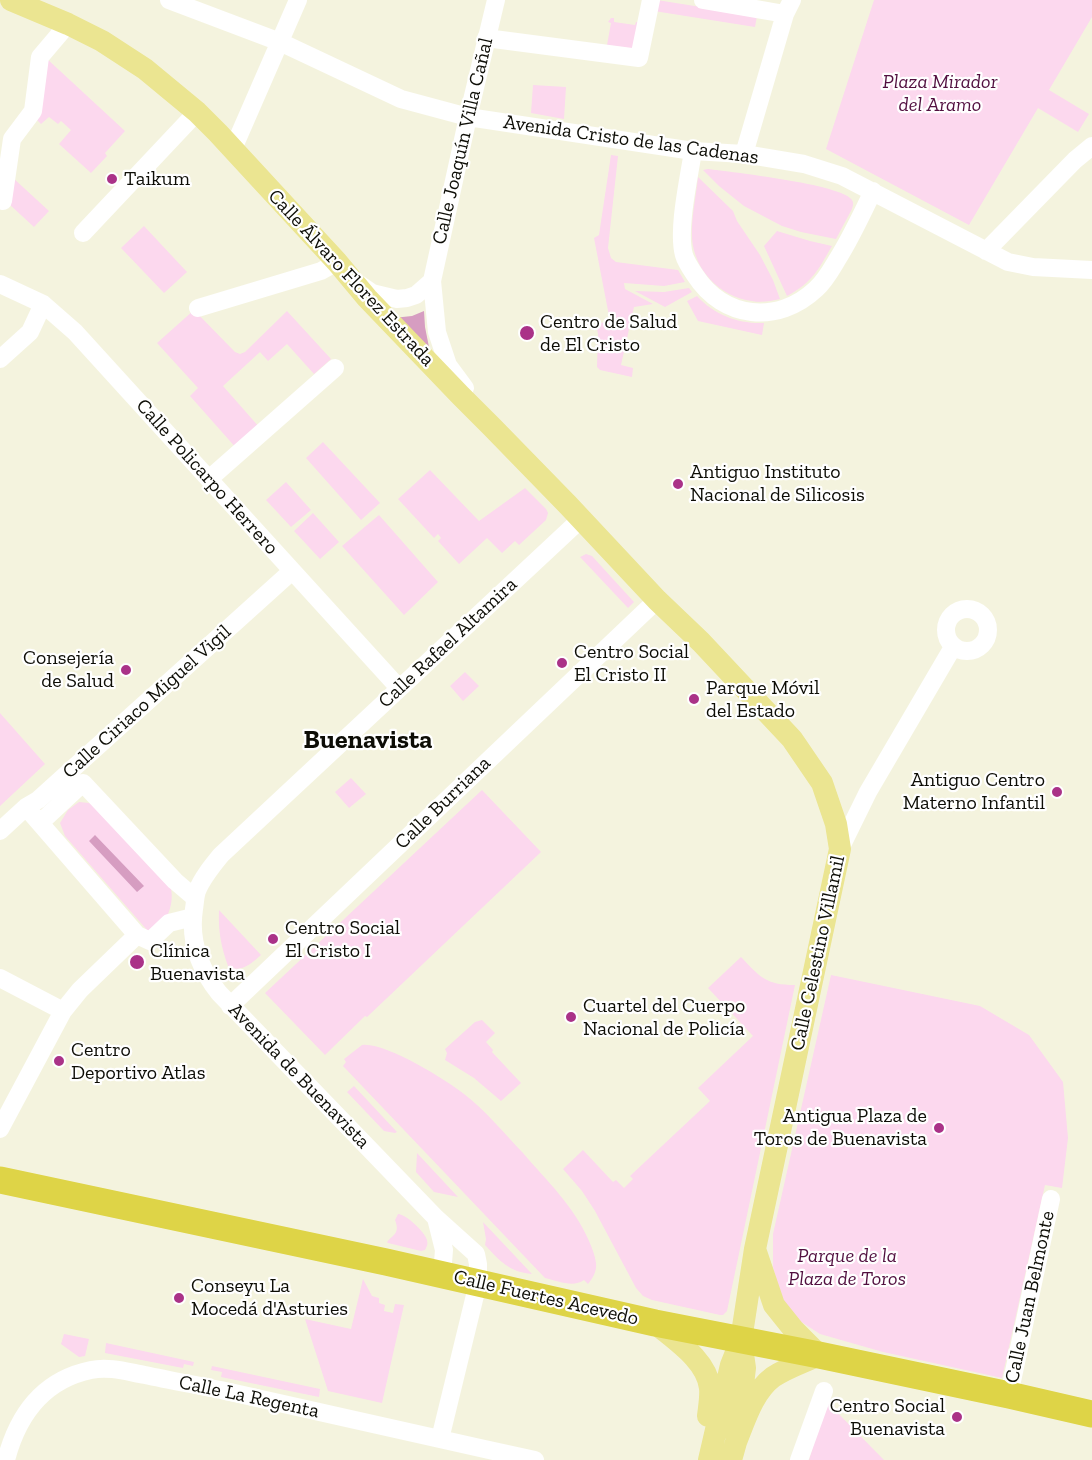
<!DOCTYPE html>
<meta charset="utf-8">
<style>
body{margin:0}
canvas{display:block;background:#f4f3de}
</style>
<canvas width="1092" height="1460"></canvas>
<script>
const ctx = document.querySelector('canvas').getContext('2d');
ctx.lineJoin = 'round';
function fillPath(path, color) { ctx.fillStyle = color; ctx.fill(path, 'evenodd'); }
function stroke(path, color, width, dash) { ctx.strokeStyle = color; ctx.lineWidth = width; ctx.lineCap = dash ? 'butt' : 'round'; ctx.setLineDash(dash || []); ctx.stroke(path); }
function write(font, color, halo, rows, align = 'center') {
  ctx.font = font + ' "Zilla Slab",serif'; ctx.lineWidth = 4.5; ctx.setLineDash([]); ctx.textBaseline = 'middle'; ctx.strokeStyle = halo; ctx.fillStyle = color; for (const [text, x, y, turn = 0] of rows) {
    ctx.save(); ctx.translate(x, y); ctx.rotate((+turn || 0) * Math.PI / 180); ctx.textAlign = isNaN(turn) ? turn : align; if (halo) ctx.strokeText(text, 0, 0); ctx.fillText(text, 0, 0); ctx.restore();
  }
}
const green = new Path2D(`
 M657 0 757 16 755 27 654 11Z
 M874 0H1092V17L1049 90 1089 114 1078 132 1038 108 969 225 826 149Z
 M611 18H614V22L635 25 636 22H639L634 49 607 45 611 23 608 22Z
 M45 57 125 131 105 153 107 156 91 173 59 144 71 130 61 121 58 124 49 117 41 124 36 119Z
 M533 85 566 87 564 119 531 113Z
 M611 155 618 156 608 248 611 258 616 262 678 270 685 282 664 286 624 283 625 289 653 304 634 307 621 365 633 368 632 377 600 370 597 367 598 334 596 324 610 321 594 238 599 235Z
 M708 169C730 172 842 184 852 200 854 204 853 205 852 209L836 239 801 232 782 226 744 206 719 186 703 170Z
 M12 177 49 211 34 227 9 204Z
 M698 177 733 211 737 221 760 255 773 280 780 299C771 301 761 303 752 301 720 297 694 270 692 238 691 218 696 197 698 177Z
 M144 226 187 272 164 293 121 248Z
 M777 231 810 241 832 246C818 270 813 282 787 296L764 246Z
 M689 288 692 292 665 307 635 291 664 292Z
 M697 296C714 315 739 324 764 323L762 335 698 321 687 301Z
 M194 310 235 352 240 354 245 352 287 311 331 359 314 374 287 344 268 361 260 352 223 386 260 428 237 449 190 396 198 388 157 343Z
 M323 442 380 503 361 520 306 458Z
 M430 470 479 521 525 488 546 509 548 513 546 520 519 545 515 541 502 553 487 538 459 564 438 541 441 538 438 534 434 538 398 499Z
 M286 482 311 510 291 527 266 500Z
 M313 513 339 542 320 559 294 531Z
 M379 515 438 582 404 615 342 546Z
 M586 554 592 556 634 602 628 608 580 557Z
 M465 672 479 686 463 701 450 686Z
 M0 713 45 764 0 806Z
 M351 778 366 794 349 808 335 792Z
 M482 790 541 852 367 1017 365 1016 325 1055 265 993Z
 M79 802 89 803 97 807 170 886C175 898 169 921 157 928 155 930 151 930 147 930L65 836 60 823 68 810Z
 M219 910 261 955C252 963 240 974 228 966 221 947 218 930 219 910Z
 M741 957C760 977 766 985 795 985L727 1311 723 1315H720L652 1300 643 1296 636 1288 595 1211 582 1191 563 1169 583 1150 613 1182 616 1180 624 1188 633 1179 630 1176 710 1101 698 1088 753 1036 708 988Z
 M831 975 980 1006 1029 1035 1063 1082 1068 1138 1062 1188 1045 1185 1002 1378 883 1352 820 1334 800 1321 782 1300 773 1267V1234Z
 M482 1020 495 1033 486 1042 493 1050 492 1052 521 1083 501 1101 474 1078 445 1060 447 1053 445 1049 475 1022Z
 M362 1045C385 1042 445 1079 464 1094 486 1111 504 1133 523 1153 547 1181 574 1206 589 1241 592 1248 595 1255 596 1263 597 1271 593 1278 588 1284L584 1280C573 1288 558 1281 545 1278L343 1066 346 1062 344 1059Z
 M354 1086 397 1132 395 1133 384 1131 347 1092Z
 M417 1153 458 1197 434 1192 416 1172Z
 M398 1214C407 1215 425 1232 427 1240 428 1245 427 1246 425 1250L421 1251 388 1243 387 1242C394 1234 400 1233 395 1220Z
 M483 1222 532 1274C509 1272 500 1261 485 1245L486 1239Z
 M363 1279 372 1296 379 1298V1303L385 1305 384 1311 393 1313 395 1304 404 1305 382 1403 328 1391 305 1319 351 1329Z
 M64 1334 89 1339 85 1356 79 1357 61 1344Z
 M106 1343 194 1362 193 1366 184 1364 183 1368 105 1353Z
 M212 1366 320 1389 319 1397 221 1377 222 1372 211 1370Z
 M826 1401 884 1460H809Z`);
const water = new Path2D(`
 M424 311 425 327 430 352 393 318 412 316Z
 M95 835 144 886 137 892 89 841Z`);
const minor = new Path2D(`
 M169 0 280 42 401 99 468 117 693 151 744 154 804 164 842 176 1008 262 1033 267 1092 270
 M703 0 785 14
 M486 38 639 58 651 0
 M233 149 298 0
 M693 151C689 178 677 230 684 255 686 262 691 269 695 275 723 319 778 325 816 289 825 281 831 270 837 260 851 238 862 214 873 191
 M744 154 785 14 792 0
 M3 201 12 139 33 111 40 57 68 24
 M83 233 197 112
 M986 251 1075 160 1092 146
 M0 284 43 304 75 332 399 688
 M359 284 372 293 397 299 407 298 416 295 432 281
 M198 308 321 271 337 262
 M0 359 30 332 43 304
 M465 388 448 365 437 332 432 281 468 117 496 0
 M209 479 335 368
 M946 630a21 21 0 1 1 42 0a21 21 0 1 1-42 0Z
 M26 807 137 935 150 941 169 923 193 917
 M40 823 83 783 175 881 195 898
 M0 831 26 807 38 800 292 571
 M840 849 868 792 953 647
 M0 978 63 1011 0 1129
 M230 1006 657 600
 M63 1011 80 990 137 935
 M436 1218 444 1250 442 1275
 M1009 1395 1051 1199
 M440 1439 478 1283V1264L476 1254 436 1218 219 993C200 969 189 941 194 909 195 903 195 897 197 891 202 878 212 866 221 855L581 519
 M6 1460C18 1414 43 1380 91 1370 109 1366 128 1372 145 1375 173 1381 202 1386 230 1392 331 1415 433 1438 535 1460
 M799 1460 824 1391`);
const major = new Path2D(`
 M11 0 68 24 102 41 145 69 197 112 218 133 337 262 367 298 460 395 492 427 568 505 657 600 701 642 792 739 822 783 836 824 840 849 755 1249 741 1340 731 1365 709 1460
 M655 1323C675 1340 707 1360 710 1388 711 1396 709 1407 708 1416
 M736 1442C745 1420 753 1392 773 1377 786 1368 804 1362 819 1355L794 1330 774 1305 756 1252
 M731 1460 736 1442 745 1368 742 1347`);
const highway = new Path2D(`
 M0 1180 386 1262 655 1323 819 1355 1009 1395 1092 1414`);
const markers = [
 [112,179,6,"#aa3288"],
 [527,333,8,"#aa3288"],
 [678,484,6,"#aa3288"],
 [562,663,6,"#aa3288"],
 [126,670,6,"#aa3288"],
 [694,699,6,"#aa3288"],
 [1057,792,6,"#aa3288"],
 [273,939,6,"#aa3288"],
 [137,962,8,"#aa3288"],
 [571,1017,6,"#aa3288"],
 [59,1061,6,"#aa3288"],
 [939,1128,6,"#aa3288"],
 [179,1298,6,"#aa3288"],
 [957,1417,6,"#aa3288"]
];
const parkNames = [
 ["Plaza Mirador",940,82],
 ["del Aramo",940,105],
 ["Parque de la",847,1256],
 ["Plaza de Toros",847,1279]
];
const streetNames = [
 ["Avenida Cristo de las Cadenas",631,140,8],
 ["Calle Joaquín Villa Cañal",463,141,-77],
 ["Calle Álvaro Florez Estrada",351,278,47],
 ["Calle Policarpo Herrero",207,477,48],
 ["Calle Rafael Altamira",448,643,-43],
 ["Calle Ciriaco Miguel Vigil",147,702,-42],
 ["Calle Burriana",443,803,-44],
 ["Calle Celestino Villamil",818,953,-78],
 ["Avenida de Buenavista",299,1076,46],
 ["Calle Juan Belmonte",1030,1297,-78],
 ["Calle Fuertes Acevedo",546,1298,13],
 ["Calle La Regenta",249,1397,12]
];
const poiNames = [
 ["Taikum",124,179],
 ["Centro de Salud",540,322],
 ["de El Cristo",540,345],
 ["Antiguo Instituto",690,472],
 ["Nacional de Silicosis",690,495],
 ["Centro Social",574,652],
 ["El Cristo II",574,675],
 ["Consejería",114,658,"right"],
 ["de Salud",114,681,"right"],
 ["Parque Móvil",706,688],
 ["del Estado",706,711],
 ["Antiguo Centro",1045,780,"right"],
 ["Materno Infantil",1045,803,"right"],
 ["Centro Social",285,928],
 ["El Cristo I",285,951],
 ["Clínica",150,951],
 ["Buenavista",150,974],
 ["Cuartel del Cuerpo",583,1006],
 ["Nacional de Policía",583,1029],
 ["Centro",71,1050],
 ["Deportivo Atlas",71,1073],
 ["Antigua Plaza de",927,1116,"right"],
 ["Toros de Buenavista",927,1139,"right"],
 ["Conseyu La",191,1286],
 ["Mocedá d'Asturies",191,1309],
 ["Centro Social",945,1406,"right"],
 ["Buenavista",945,1429,"right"]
];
const districtNames = [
 ["Buenavista",368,741]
];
fillPath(green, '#fcd8ee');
fillPath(water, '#d69dc1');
stroke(minor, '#fff', 18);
stroke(major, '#ebe591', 22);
stroke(highway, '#ded447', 27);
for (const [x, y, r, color] of markers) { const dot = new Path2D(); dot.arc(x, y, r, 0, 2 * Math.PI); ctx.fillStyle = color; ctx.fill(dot); stroke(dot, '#fff', 2); }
write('italic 20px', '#521040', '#fff', parkNames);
write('20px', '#0d0d06', '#fff', streetNames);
write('20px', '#0d0d06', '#fff', poiNames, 'left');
write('bold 26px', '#0d0d06', '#fff', districtNames);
</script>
